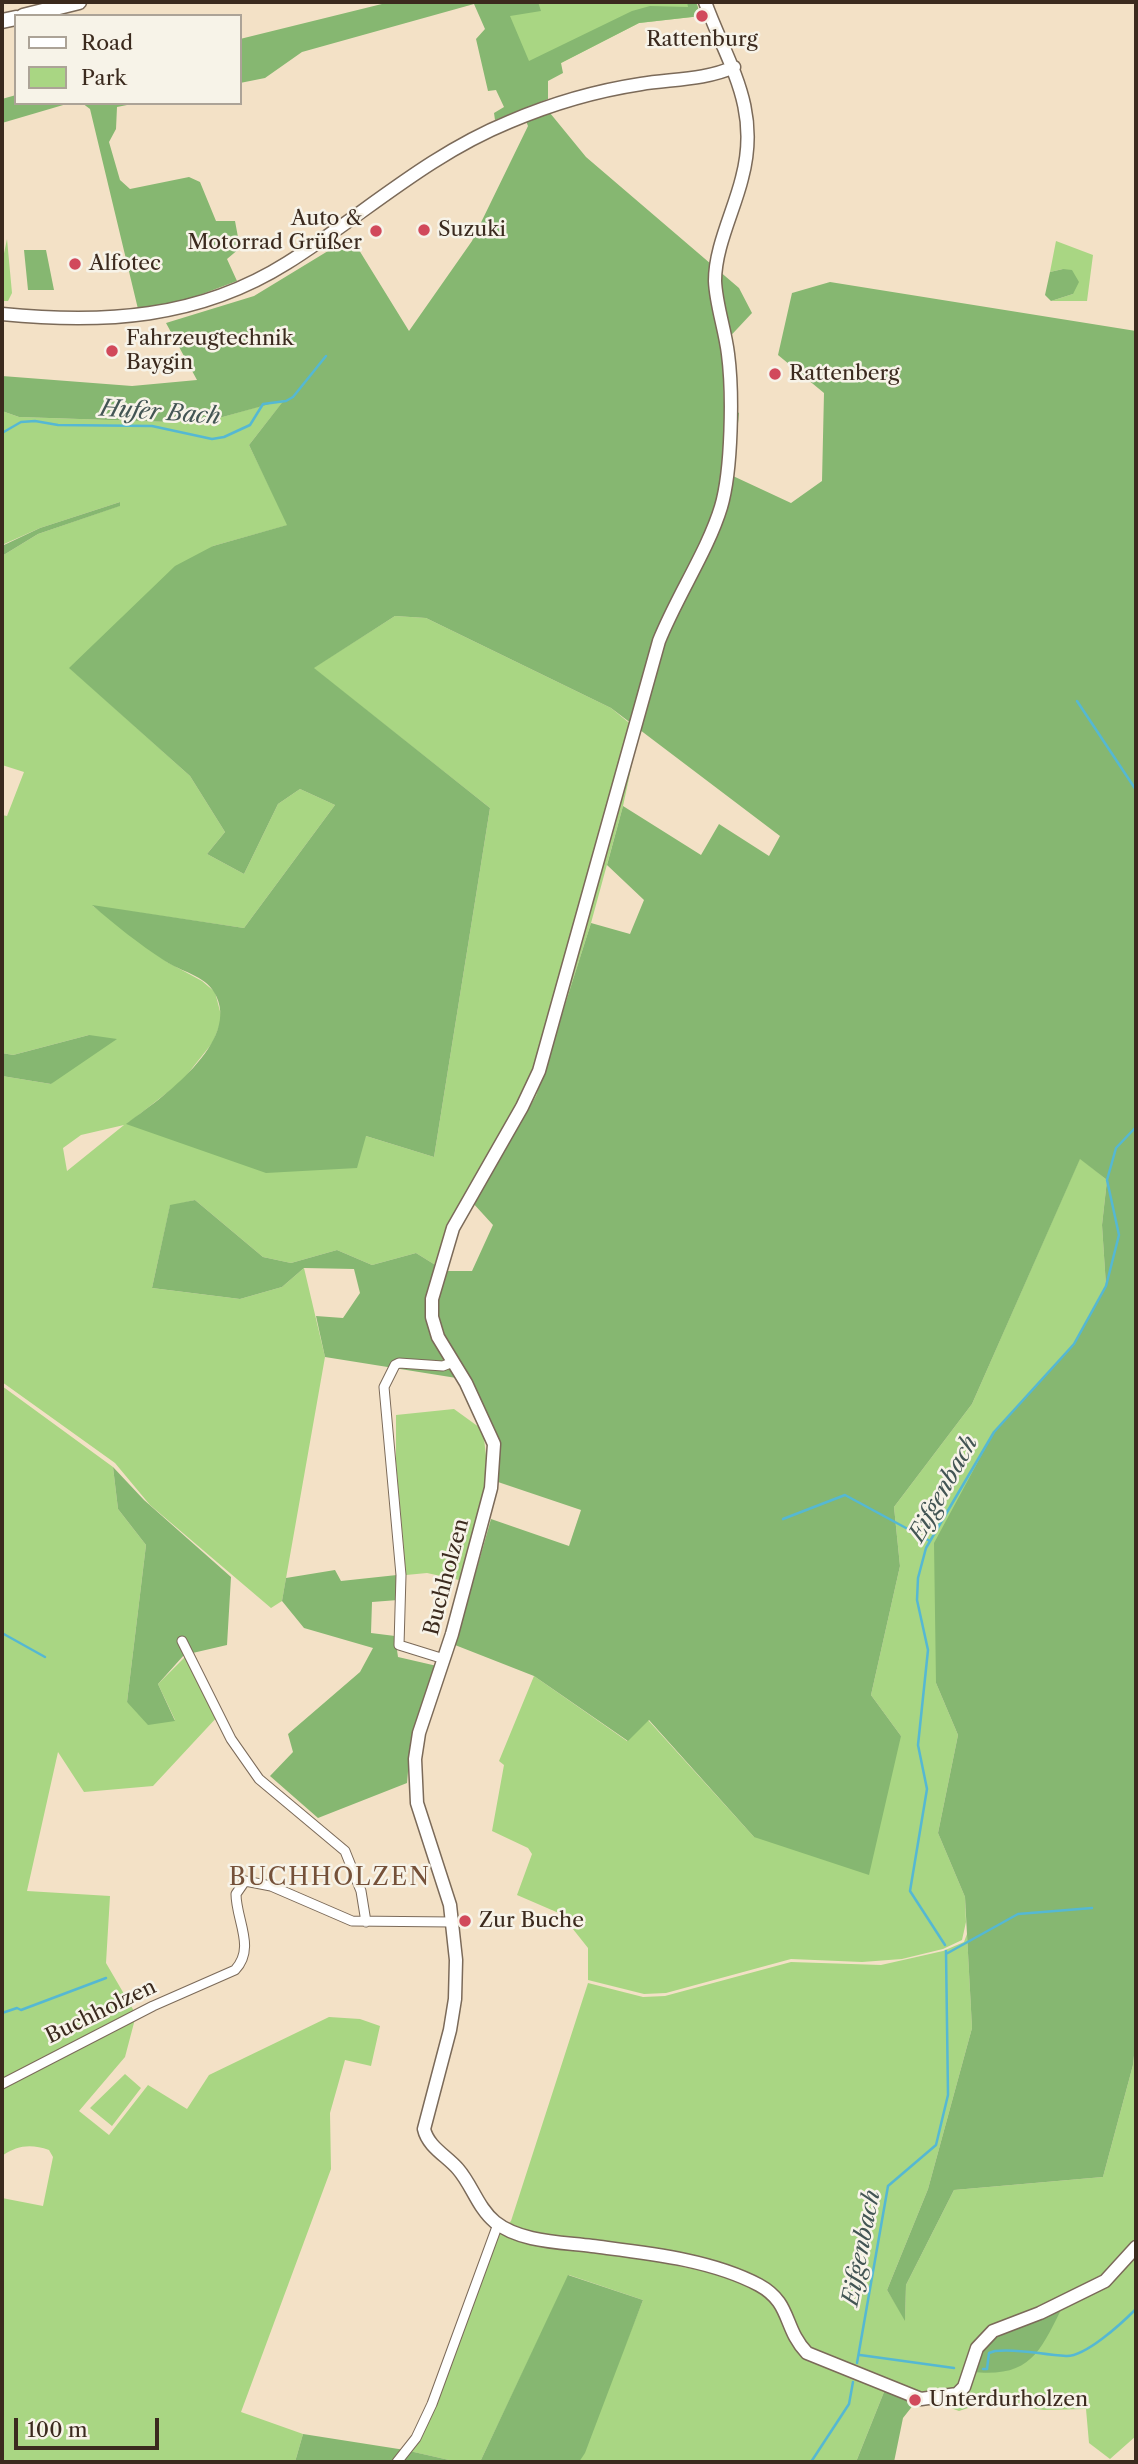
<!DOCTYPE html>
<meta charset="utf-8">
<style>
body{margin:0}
#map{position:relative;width:1138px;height:2464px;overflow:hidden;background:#f3e1c6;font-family:"Libre Caslon Text",serif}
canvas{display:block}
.frame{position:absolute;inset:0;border:4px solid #3b2a1e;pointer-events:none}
.legend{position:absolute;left:14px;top:14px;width:228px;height:91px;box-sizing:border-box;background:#f7f3e8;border:2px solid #aca397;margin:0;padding:9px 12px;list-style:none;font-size:21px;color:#3b2a1e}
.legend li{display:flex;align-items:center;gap:14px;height:35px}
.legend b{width:35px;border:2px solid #aca397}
.scale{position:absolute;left:14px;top:2418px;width:145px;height:32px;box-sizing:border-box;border:4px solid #3b2a1e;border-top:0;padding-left:9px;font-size:21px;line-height:24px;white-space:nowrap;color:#3b2a1e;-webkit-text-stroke:5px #f7f3e8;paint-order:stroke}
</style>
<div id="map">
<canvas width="1138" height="2464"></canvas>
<div class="frame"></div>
<ul class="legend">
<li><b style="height:9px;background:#fff"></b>Road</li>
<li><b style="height:19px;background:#a9d683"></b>Park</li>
</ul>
<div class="scale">100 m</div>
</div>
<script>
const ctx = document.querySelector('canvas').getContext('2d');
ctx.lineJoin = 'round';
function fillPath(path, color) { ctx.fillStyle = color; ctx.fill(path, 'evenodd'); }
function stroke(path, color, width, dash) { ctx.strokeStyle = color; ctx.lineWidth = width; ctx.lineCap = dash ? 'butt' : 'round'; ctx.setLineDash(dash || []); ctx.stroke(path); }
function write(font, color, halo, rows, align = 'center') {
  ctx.font = font + ' "Libre Caslon Text",serif'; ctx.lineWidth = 5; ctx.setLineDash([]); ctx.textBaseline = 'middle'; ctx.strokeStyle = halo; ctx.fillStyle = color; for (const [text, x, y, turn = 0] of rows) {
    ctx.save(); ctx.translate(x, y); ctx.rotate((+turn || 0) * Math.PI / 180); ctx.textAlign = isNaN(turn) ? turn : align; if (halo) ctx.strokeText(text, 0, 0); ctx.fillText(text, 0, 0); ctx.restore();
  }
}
const green = new Path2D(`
 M488 2H696L701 16 639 23 526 81Z
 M7 239 12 293 8 301H3L2 263Z
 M1056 241 1093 255 1087 301H1051L1073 294 1063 269 1050 272Z
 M285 399 249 445 288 525 213 546 70 668 190 776 225 832 207 854 244 874 278 804 300 789 335 805 244 928 93 906 167 962 202 981 215 992 222 1019 213 1042 182 1081 127 1124 366 1136 434 1157 490 808 313 668 395 616 426 618 611 708 639 731 623 806 591 923 536 1096 453 1238 445 1271 416 1253 372 1265 337 1250 291 1263 263 1257 195 1200 170 1206 152 1288 240 1299 282 1287 304 1268 325 1357 282 1601 271 1608 150 1505 115 1463 2 1382V1076L51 1084 89 1035 13 1055 2 1053V815L7 816 24 772 2 765V556L38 534 119 506 120 502 40 528 2 545V411L19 417 170 422 219 418ZM124 1125 67 1171 63 1148 81 1135Z
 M1080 1158 1107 1180 1102 1225 1106 1286 1074 1344 994 1432 936 1683 958 1735 938 1833 965 1897 966 1922 962 1940 943 1949 902 1959 862 1962 791 1959 666 1993 644 1994 588 1980V1948L561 1914 517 1895 532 1854 528 1848 492 1831 504 1765 499 1761 534 1676 627 1741 648 1720 754 1837 901 1736 871 1695 900 1566 894 1507 972 1404Z
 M2 1386 113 1467 118 1509 146 1545 127 1702 175 1720 158 1684 187 1655 219 1715 153 1786 84 1792 58 1752 27 1891 110 1896 106 1963 134 2011 2 2079Z
 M454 1409 483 1430 489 1481 459 1580 427 1573 406 1575 396 1462V1415Z
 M967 1934 972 2028 928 2189 887 2290 905 2319 906 2285 954 2190 1103 2177 1133 2065 1136 2037V2240L1129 2252 1103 2279 992 2330 962 2386 922 2396 807 2350 786 2305 737 2273 551 2238 507 2225 511 2221 588 1983 643 1997 665 1996 791 1962 881 1965 943 1951 964 1942Z
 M329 2017 360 2019 380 2026 371 2066 345 2060 330 2113 331 2169 241 2412 303 2434 295 2462H2V2198L43 2206 53 2157 49 2150C31 2144 18 2145 2 2156V2086L135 2019 125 2057 79 2111 109 2135 148 2085 187 2109 209 2075Z
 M125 2074 141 2088 112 2126 90 2108Z
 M504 2231 738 2278 776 2300 796 2347 886 2387 856 2462H579L643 2300 569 2275 480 2462H458L409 2451 498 2233Z
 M1136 2252V2436L1110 2459 1089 2443 1086 2409 1044 2410 983 2403 959 2411 928 2400 957 2396 972 2372Z`);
const forest = new Path2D(`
 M390 2H538L541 11 510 16 529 61 632 11 650 6 688 7 687 2H696L701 16 639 23 561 63 563 73 548 81V99L495 120 494 113 504 107 496 90 488 91 476 39 485 29 474 4 302 52 265 78 240 83V39Z
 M16 95V103H70L2 123V99Z
 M82 103H137L117 107 116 129 109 142 120 180 130 189 189 177 200 182 216 221H235L240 248 227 259 237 281 186 300 138 309 90 109Z
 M550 113 586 157 739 288 752 313 722 345 724 403 739 413 733 476 791 503 822 481 824 393 778 355 792 293 830 282 1136 331V1812L1134 1846 1136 2037 1133 2065 1103 2177 954 2190 906 2285 905 2321 887 2290 928 2189 972 2028 965 1897 938 1833 958 1735 936 1683 934 1543 994 1432 1074 1344 1106 1286 1102 1225 1107 1180 1080 1159 972 1404 894 1507 900 1566 871 1695 901 1736 869 1875 754 1837 649 1720 628 1741 534 1676 455 1645 491 1519 569 1546 581 1510 498 1482C497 1443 490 1413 469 1380L325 1357 316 1316 343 1318 360 1293 354 1269 304 1268 282 1287 240 1299 152 1288 170 1205 195 1200 263 1257 291 1263 337 1250 372 1265 416 1253 445 1271H472L493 1225 472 1202 536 1096 591 923 630 934 644 900 607 865 623 806 701 855 719 824 769 856 780 836 611 708 426 618 395 616 314 668 490 808 434 1157 366 1136 357 1168 266 1173 126 1124C159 1100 244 1041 214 992 205 976 180 971 165 961 139 944 115 925 92 905L244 928 335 805 300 789 278 804 244 874 207 854 225 832 190 776 69 668 175 566 213 546 287 525 249 445 284 400 219 418 170 422 19 417 2 411V376L132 386 197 380 166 323 254 296 351 237 409 331 472 241 528 126 526 121Z
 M24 250H46L54 290H28Z
 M1063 269 1072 270 1079 282 1073 294 1051 301 1045 295 1050 272Z
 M120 502V506L38 534 2 556 4 545 40 528Z
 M89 1035 117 1039 51 1084 2 1076V1053L13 1055Z
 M113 1467 144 1500 231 1577 227 1645 184 1655 158 1684 175 1721 148 1725 127 1702 146 1545 118 1509Z
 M335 1570 341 1581 397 1575 398 1600 372 1602 371 1633 395 1636 398 1657 437 1666 411 1738 407 1783 318 1818 270 1776 293 1752 288 1734 360 1672 373 1648 304 1628 282 1601 286 1578Z
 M568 2275 643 2300 585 2453 579 2462H480Z
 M1064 2304C1040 2351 1032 2378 972 2372L985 2340Z
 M886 2387 918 2399 903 2418 894 2462H856Z
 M303 2434 405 2450 458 2462H295Z`);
const stream = new Path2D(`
 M2 433 21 422 35 421 58 425 152 426 212 439 224 437 250 425 263 404 286 401 293 397 326 356
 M1077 701 1136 790
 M783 1519 845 1495 930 1541
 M2 1633 45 1657
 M945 1945 910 1891 927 1789 918 1745 928 1650 917 1600 918 1578 926 1548 994 1432 1074 1344 1106 1286 1119 1235 1107 1180 1116 1148 1136 1127
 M946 1954 1018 1914 1092 1908
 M2 2013 17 2008 21 2010 106 1978
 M860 2355 954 2368
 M857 2363 888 2186 936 2145 948 2095 946 1951
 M983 2369H987L989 2353 995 2351C1020 2348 1041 2355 1066 2356 1085 2357 1121 2324 1136 2309
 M811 2462 849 2404 853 2382`);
const street = new Path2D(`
 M182 1641 231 1739 259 1779 345 1851 361 1891 366 1922
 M444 1659 399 1645 401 1575 384 1387 395 1365 399 1363 443 1366 453 1362
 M2 2084 153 2006 235 1970C256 1948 236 1920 236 1894L245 1881 271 1886 352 1921 452 1922
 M397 2462 416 2438 432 2404 498 2224`);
const secondary = new Path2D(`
 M705 2C728 65 761 107 742 178 734 211 715 247 715 281 716 305 725 329 728 354 733 392 732 470 721 507 708 550 677 596 659 641L539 1071 522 1107 453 1228 432 1299V1317L438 1337 466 1383 494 1444 491 1488 452 1634 419 1733 415 1759 417 1803 450 1905 456 1960 455 1999 450 2030 424 2129C428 2147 447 2156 458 2169 472 2185 478 2208 495 2222 520 2242 561 2242 592 2246 646 2253 710 2259 759 2285 792 2303 783 2328 807 2353L921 2399 957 2394 964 2387 977 2348 993 2331 1040 2313 1105 2281 1136 2247
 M2 314C103 324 198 319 287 263 362 216 426 156 509 122 551 104 595 91 641 84 672 79 705 80 734 67`);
const primary = new Path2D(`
 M23 16 79 2
 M2 21 16 18`);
const markers = [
 [702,16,7,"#d1495b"],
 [424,230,7,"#d1495b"],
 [376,231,7,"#d1495b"],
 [75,264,7,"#d1495b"],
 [112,351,7,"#d1495b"],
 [775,374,7,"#d1495b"],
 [465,1921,7,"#d1495b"],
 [915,2400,7,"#d1495b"]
];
const poiNames = [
 ["Rattenburg",702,40,"center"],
 ["Auto &",362,219,"right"],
 ["Motorrad Grüßer",362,243,"right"],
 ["Suzuki",438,230],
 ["Alfotec",89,264],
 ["Fahrzeugtechnik",126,339],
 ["Baygin",126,363],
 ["Rattenberg",789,374],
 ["Zur Buche",479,1921],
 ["Unterdurholzen",929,2400]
];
const streetNames = [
 ["Buchholzen",447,1577,-75],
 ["Buchholzen",101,2012,-26]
];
const waterNames = [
 ["Hufer Bach",160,413,4],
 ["Eifgenbach",944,1489,-61],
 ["Eifgenbach",862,2248,-79]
];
const quarterNames = [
 ["BUCHHOLZEN",330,1878]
];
fillPath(green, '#a9d683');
fillPath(forest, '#86b771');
stroke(stream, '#55b8d3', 2.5);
stroke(street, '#7b6a59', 11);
stroke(secondary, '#7b6a59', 15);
stroke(primary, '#7b6a59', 17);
stroke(street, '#fff', 9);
stroke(secondary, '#fff', 12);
stroke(primary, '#fff', 14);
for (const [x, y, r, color] of markers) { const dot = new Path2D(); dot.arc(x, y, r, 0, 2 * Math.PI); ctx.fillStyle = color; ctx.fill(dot); stroke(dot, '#f7f3e8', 2.5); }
write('21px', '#3b2a1e', '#f7f3e8', poiNames, 'left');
write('21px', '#3b2a1e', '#f7f3e8', streetNames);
write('italic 23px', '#435554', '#f7f3e8', waterNames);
ctx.letterSpacing = '2px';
write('24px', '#755139', '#f7f3e8', quarterNames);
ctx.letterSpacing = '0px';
</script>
